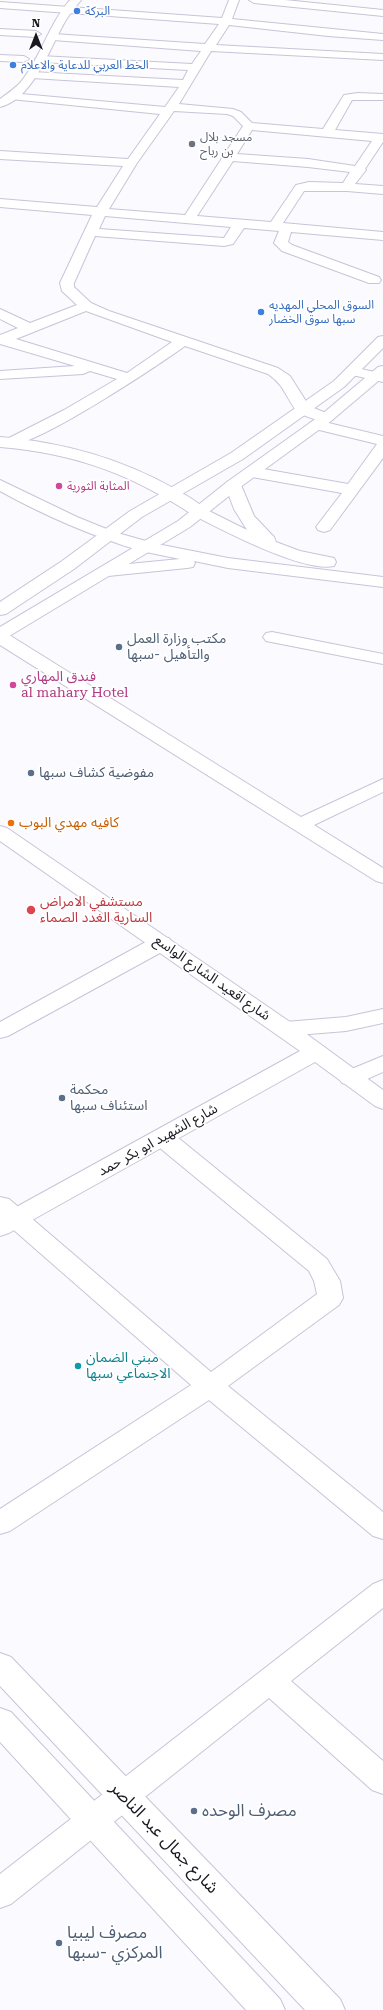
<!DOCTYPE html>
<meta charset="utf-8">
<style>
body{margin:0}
#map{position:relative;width:383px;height:2010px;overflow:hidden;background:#fbfafe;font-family:"Roboto Serif",serif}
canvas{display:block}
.north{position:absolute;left:16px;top:16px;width:40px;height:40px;-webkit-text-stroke:3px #fff;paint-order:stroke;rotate:0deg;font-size:11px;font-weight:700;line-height:16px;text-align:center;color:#1a1820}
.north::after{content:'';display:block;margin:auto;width:14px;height:18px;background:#1a1820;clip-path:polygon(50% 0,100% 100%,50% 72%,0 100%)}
</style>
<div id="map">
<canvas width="383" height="2010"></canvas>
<div class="north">N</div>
</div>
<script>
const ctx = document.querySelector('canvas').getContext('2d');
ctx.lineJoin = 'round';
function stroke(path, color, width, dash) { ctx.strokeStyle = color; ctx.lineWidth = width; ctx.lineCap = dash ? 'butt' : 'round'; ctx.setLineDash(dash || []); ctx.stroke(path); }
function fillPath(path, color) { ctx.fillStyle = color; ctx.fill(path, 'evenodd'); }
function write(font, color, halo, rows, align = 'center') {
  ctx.font = font + ' "Roboto Serif","Noto Sans Arabic",serif'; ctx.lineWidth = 3.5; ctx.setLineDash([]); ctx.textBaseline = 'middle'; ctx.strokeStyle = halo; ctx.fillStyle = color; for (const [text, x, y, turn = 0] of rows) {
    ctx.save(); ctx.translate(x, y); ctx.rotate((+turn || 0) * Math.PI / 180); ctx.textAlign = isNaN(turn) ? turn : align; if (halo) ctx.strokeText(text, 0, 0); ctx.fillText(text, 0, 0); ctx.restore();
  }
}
const minor = new Path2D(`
 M229 0H239L232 19 383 34V40L328 36 229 25 216 45 383 54V60L211 51 179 104 233 109 241 112 252 123 323 129 344 95 358 93 383 94V100H352L335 130 383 134V142L365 169 366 170 355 184 383 186V194L347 191H304L283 223 383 232V240L291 232 288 242 292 245 379 277 381 280 379 283H369L282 251 274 243 279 231 244 228 233 244 224 246 95 236 74 283V287L91 303 109 311 278 368 290 376 309 406 331 415 334 418 331 421C324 423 301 416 296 410 285 396 285 386 268 374L185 346C160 364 30 451 7 445L4 442 7 439 64 410 117 379 90 371 83 374 0 379V371L75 366 0 344V335L18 328 0 319V309L30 323 77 305 62 291 60 283 92 215 0 207V199L97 207 123 166 0 159V151L128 159 160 114 10 99 4 96 10 93 165 107 179 87 32 78 26 75 32 72 183 80 188 70 40 62 35 59 40 56 192 64 201 51 53 40 48 37 53 34 205 44 219 24 0 8V2L222 18ZM174 111 227 114 233 116 243 126 185 215 109 209 137 163ZM252 130 372 141 355 166 308 159 237 154ZM233 161 308 167 350 172 343 183 309 182 296 185 271 222 197 216ZM105 216 231 227 224 238 99 229ZM86 311 172 342 127 373 16 339Z
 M249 0H285L383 10V16L254 3Z
 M0 29 36 31 41 34 36 37 0 35Z
 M0 55 24 56 29 59 24 62 0 61Z
 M353 367 383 374V382L348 374 346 371 348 368Z
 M316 420 383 436V458L330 530 324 532 318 530 316 527 342 493 252 477 246 475 244 472 246 469 252 467 348 484 377 444 311 428 308 425 311 422Z
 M0 632 6 633 301 817 383 779V792L314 825 383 868V883L376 881 0 645Z
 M272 632 383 654V664L266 641 263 637 266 633Z
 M161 937 169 938 172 943 169 948 8 1036 0 1038V1022L153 938Z
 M383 1009V1023L346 1031 285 1036 277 1034 274 1029 277 1024 285 1022 346 1017Z
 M383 1056V1072L358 1083 350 1085 342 1083 339 1078 342 1073Z
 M163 1130 171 1132 327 1259 340 1281 343 1298 339 1305 228 1386 383 1512V1539L373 1536 209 1400 10 1531 0 1534V1509L191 1385 0 1218V1197L9 1199 211 1372 317 1294 314 1281 309 1271 155 1144 151 1138 155 1132Z
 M383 1580V1608L291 1681 383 1761V1794L372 1790 269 1698 11 1904 0 1908V1874L373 1584Z`);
const tertiary = new Path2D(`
 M0 437C62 442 120 458 175 489 185 495 200 502 207 512L205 515 199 517 193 515C131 474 74 453 0 447Z
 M0 480 77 517 114 532 153 543 155 547 153 551 147 552 141 551C92 536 45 516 0 491Z
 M0 826 7 828 293 1024 383 1090V1109L375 1106 315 1062 9 1233 0 1236V1216L300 1051 0 841Z`);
const secondary = new Path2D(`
 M383 336V348L344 387 243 459 142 517 74 569 6 614 0 615V602L62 561 130 511 231 453 334 381 378 337Z
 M383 366V377L331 421 239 488 190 527 6 638 0 639V627L178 521 227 482 321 415 378 367Z`);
const primary = new Path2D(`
 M70 0H81C76 7 70 13 66 20 50 46 34 99 0 107V99C7 94 14 89 20 83 41 58 48 25 70 0Z
 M233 480 239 482 241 485 254 516 274 537 276 542 300 551 334 558 336 562 334 566C304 573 222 530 193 515L191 512 193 509 199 507 205 509 247 530 234 509 225 485 227 482Z
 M147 542 228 558 383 577V587L228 568 194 561 195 563 193 567 187 568 108 576 102 575 100 571 102 567 108 566 180 559 141 551 139 547 141 543Z
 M0 1653 11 1657 340 1999 345 2010H305L0 1686Z
 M0 1708 11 1712 280 1999 285 2010H246L0 1742Z`);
const markers = [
 [77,11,4,"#3f7fe0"],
 [13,65,4,"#3f7fe0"],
 [192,144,4,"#6b7280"],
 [261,312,4,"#3f7fe0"],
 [59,486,4,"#d1479c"],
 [119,647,4,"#5c6f8a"],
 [13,685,4,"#d1479c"],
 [31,773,4,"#5c6f8a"],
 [11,823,4,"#e8710a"],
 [31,910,5,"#e0444e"],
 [62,1098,4,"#5c6f8a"],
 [78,1366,4,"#0f9aa8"],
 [194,1811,4,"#5c6f8a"],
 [59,1943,4,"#5c6f8a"]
];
const farShopnames = [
 ["البركة",85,11],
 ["الخط العربي للدعاية والاعلام",21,65],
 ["السوق المحلي المهديه",269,305],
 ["سبها سوق الخضار",269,319]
];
const farWorshipnames = [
 ["مسجد بلال",200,137],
 ["بن رباح",200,151]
];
const farHotelnames = [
 ["المثابة الثورية",67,486]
];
const serviceNames = [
 ["مكتب وزارة العمل",127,639],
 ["والتأهيل -سبها",127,655],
 ["مفوضية كشاف سبها",39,773],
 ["محكمة",70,1090],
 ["استئناف سبها",70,1106]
];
const hotelNames = [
 ["فندق المهاري",21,677],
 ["al mahary Hotel",21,693]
];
const foodNames = [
 ["كافيه مهدي البوب",19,823]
];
const healthNames = [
 ["مستشفي الامراض",40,902],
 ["السارية الغدد الصماء",40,918]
];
const streetNames = [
 ["شارع اقعيد الشارع الواسع",212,978,35],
 ["شارع الشهيد ابو بكر حمد",158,1140,-29]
];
const cultureNames = [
 ["مبني الضمان",86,1358],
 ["الاجنماعي سبها",86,1374]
];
const nearServicenames = [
 ["مصرف الوحده",202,1811],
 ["مصرف ليبيا",67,1933],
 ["المركزي -سبها",67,1953]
];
const nearStreetnames = [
 ["شارع جمال عبد الناصر",164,1838,46]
];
stroke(minor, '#c9c3d8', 2);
stroke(tertiary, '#c9c3d8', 2);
stroke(secondary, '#c9c3d8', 2);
stroke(primary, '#c9c3d8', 2);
fillPath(minor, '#fff');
fillPath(tertiary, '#fff');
fillPath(secondary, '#fff');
fillPath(primary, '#fff');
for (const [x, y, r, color] of markers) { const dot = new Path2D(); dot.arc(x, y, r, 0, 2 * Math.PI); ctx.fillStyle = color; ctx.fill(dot); stroke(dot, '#fff', 1.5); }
write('12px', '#366cbe', '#fff', farShopnames, 'left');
write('12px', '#5b616d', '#fff', farWorshipnames, 'left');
write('12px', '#b23c85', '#fff', farHotelnames, 'left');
write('14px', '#4e5e75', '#fff', serviceNames, 'left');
write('14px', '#b23c85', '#fff', hotelNames, 'left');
write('14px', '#c56008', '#fff', foodNames, 'left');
write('14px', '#be3a42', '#fff', healthNames, 'left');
write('14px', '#1a1820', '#fff', streetNames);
write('14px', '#0d838f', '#fff', cultureNames, 'left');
write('17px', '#4e5e75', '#fff', nearServicenames, 'left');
write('17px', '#1a1820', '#fff', nearStreetnames);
</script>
